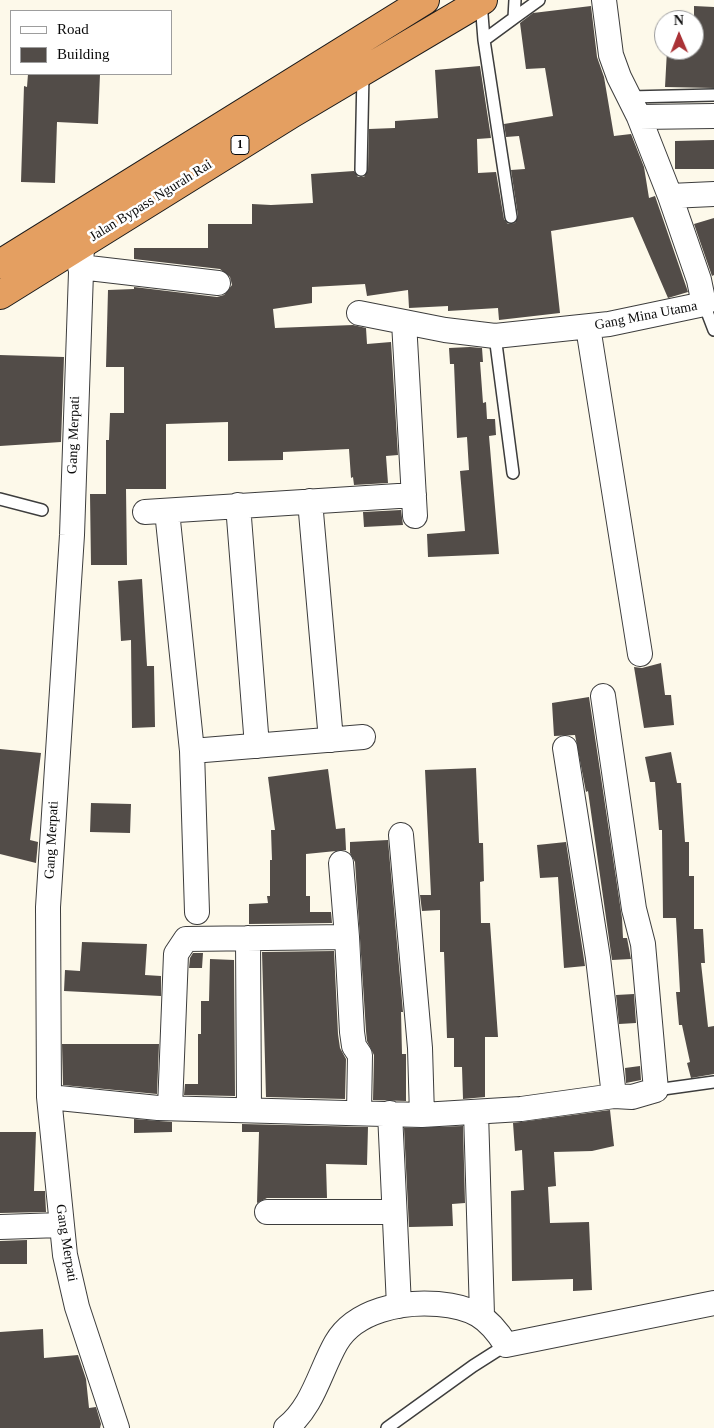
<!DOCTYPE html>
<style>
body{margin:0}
#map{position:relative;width:714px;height:1428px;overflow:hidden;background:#fdf9ea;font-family:Georgia,serif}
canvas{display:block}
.legend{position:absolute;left:10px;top:10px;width:162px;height:65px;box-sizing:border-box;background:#fff;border:1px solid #9d9d9d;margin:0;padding:6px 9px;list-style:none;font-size:15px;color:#0a0a0a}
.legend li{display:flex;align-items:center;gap:10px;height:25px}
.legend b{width:25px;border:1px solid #9d9d9d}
.north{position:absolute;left:654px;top:10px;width:50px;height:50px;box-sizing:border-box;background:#fff;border:1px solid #9d9d9d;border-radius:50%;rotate:359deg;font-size:14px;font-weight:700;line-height:20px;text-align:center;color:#0a0a0a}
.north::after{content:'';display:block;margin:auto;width:18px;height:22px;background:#aa3236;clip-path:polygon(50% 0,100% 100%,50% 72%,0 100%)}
</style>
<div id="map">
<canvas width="714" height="1428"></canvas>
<ul class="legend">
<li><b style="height:6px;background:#fff"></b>Road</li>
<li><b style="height:14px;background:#524c48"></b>Building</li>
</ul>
<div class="north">N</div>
</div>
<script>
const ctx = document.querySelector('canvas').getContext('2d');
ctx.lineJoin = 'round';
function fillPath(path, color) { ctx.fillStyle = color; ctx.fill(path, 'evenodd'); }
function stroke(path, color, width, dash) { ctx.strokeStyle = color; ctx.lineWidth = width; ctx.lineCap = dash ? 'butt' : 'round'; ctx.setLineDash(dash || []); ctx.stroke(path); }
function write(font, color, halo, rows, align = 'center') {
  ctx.font = font + ' Georgia,serif'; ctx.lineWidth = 5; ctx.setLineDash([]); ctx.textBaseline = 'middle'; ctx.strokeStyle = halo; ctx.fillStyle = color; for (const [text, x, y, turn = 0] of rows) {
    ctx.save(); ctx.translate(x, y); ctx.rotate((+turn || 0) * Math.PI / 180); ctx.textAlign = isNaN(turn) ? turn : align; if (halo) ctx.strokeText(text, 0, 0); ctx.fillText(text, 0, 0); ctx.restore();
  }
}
const building = new Path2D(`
 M591 6 597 57 604 77 614 136 631 134 644 167 649 198 655 196 688 292 668 298 633 217 551 231 560 313 499 320 498 308 448 311V306L409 308 408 290 367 296 365 284 312 287V303L273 309 275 328 353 325 366 328 367 344 391 342 398 455 386 456 388 483 354 485 353 477 351 478 349 449 283 452V460L228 461V422L166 424V489H126L127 565H91L90 494H106V440H109L110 413H124V367H106L108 290 134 289V287L217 297 224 295 232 285 230 277 220 269 134 259V248H208V224H252V204L271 205 313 203 311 174 354 171 358 177H364L368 170 369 129 395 128V121L438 118 435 70 480 66 491 138 477 139 478 173 496 172 504 219 508 224 515 223 518 216 511 170 525 169 519 136 506 137 504 124 553 116 545 68 526 69 520 23 533 13Z
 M694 6 714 7V88L665 87 667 50H694Z
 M28 74H100L98 124 57 122 55 183 21 182 24 86 27 87Z
 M714 140V169H675V141Z
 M714 218V275L712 276 694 224Z
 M470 347 482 348 483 362H480L483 403 486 402 487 419H495L496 435 489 436 499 554 428 557 427 534 465 531 460 471 469 470 467 437 457 438 454 364H450L449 348Z
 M0 355 64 357 61 442 0 446Z
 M401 510 403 525 364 527 363 512Z
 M142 579 147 666H154L155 727 132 728 131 640 121 641 118 581Z
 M661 663 665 695H671L674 725 644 728 634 667 642 668Z
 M589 697 622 918 623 938H627L631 959 612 960 588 791 586 792 575 735 554 736 552 703Z
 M0 749 41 753 30 840 38 842 36 863 0 854Z
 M671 752 677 783H681L685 842H689V876H694V929H703L705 963H701L708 1027 714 1026V1074L691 1078 687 1063 690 1062 682 1025H679L676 992H680L676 918H663L662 830H659L655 782H650L645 757Z
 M476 768 479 843H483L484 881 480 882 481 923H490L498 1037H485V1097L463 1099 462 1067H454V1038H447L444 952H440V910L422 911 420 895H431L425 770Z
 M328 769 336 829 345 828 346 850 306 854V896H310V912H331L332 923 249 924V904L268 903 267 896H270V860H272L271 830H275L268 777Z
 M91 803 131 804 130 833 90 832Z
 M388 840 403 1012H401L402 1054H406V1101L373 1100 374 1055 367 1041 366 1031 355 862 350 853V842Z
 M566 842 585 966 564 968 558 877 540 878 537 845Z
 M82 942 147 944 145 975 161 976V996L64 991 65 970 80 971Z
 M334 951 338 1034 340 1048 346 1059 345 1099 266 1097 262 952Z
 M193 953H203L202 968H189L190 958Z
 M210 959 234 960 235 1096 184 1095 185 1084H198V1034H201V1001H209Z
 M634 994 636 1023 619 1024 616 995Z
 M62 1044H159L157 1094 63 1085Z
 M640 1066 641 1080 626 1083 625 1068Z
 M610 1110 614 1146 592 1151 554 1152 556 1186 548 1187 550 1223 589 1222 592 1290 573 1291V1279L512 1281 511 1191 524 1190 522 1150 515 1151 513 1123Z
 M134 1119 172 1122V1132L134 1133Z
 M242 1124 368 1127 367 1165 326 1164 327 1198H267L257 1203 259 1132H242Z
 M463 1126 465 1203 452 1204 453 1226 409 1227 404 1128Z
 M0 1132H36L34 1191H45L46 1212 0 1213Z
 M27 1240V1264H0V1241Z
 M43 1329 44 1358 78 1355 86 1379 89 1408 96 1407 101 1424 100 1428H0V1332Z`);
const lane = new Path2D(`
 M481 2 484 40 511 217
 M514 18 539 0
 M484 40 514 18 515 0
 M629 97 714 95
 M361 170 363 74
 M704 304 714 330
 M495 336 513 473
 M0 499 42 510
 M656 1090 714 1082
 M387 1428 473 1366 506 1345`);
const street = new Path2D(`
 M639 117 714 116
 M670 196 714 194
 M82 243 72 535 48 907 49 1097 65 1255 77 1307 117 1428
 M80 267 218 283
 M359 313 445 330 495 336 609 324 704 304 699 280 670 196 639 117 619 77 611 55 604 0
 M404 322 415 516
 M588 327 640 654
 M310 501 331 740
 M238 505 257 746
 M167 511 192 751 197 912
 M145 512 414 495
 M565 748 598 958 614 1096
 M192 751 363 737
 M401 835 420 1048 422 1115
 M341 863 347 937
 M248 938 249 1109
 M49 1097 158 1108 422 1115 521 1109 614 1096 632 1097 656 1090 643 944 634 909 603 696
 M170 1108 176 954 186 939 347 937 352 1032 354 1046 360 1055 359 1113
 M476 1112 482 1315
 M390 1113 399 1306
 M267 1212H394
 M0 1227 61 1225
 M286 1428C313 1407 320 1371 336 1343 355 1310 403 1301 438 1304 472 1307 488 1316 506 1345L714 1303`);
const highway = new Path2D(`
 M0 264 425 0
 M0 295 291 114 483 0`);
const shields = [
 [240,145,18]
];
const shieldNames = [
 ["1",240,145]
];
const streetNames = [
 ["Jalan Bypass Ngurah Rai",151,201,-32],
 ["Gang Mina Utama",646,316,-11],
 ["Gang Merpati",74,435,-88],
 ["Gang Merpati",52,840,-87],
 ["Gang Merpati",66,1243,81]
];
fillPath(building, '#524c48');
stroke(lane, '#3d3d3d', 14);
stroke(street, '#3d3d3d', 26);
stroke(highway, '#1b1b1b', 30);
stroke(lane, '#fff', 11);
stroke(street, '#fff', 24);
stroke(highway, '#e49f61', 28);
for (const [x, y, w] of shields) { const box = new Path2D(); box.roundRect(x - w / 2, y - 9.5, w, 19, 4); ctx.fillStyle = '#fff'; ctx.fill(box); stroke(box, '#0a0a0a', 1); }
write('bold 12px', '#0a0a0a', null, shieldNames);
write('14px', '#0a0a0a', '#fff', streetNames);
</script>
